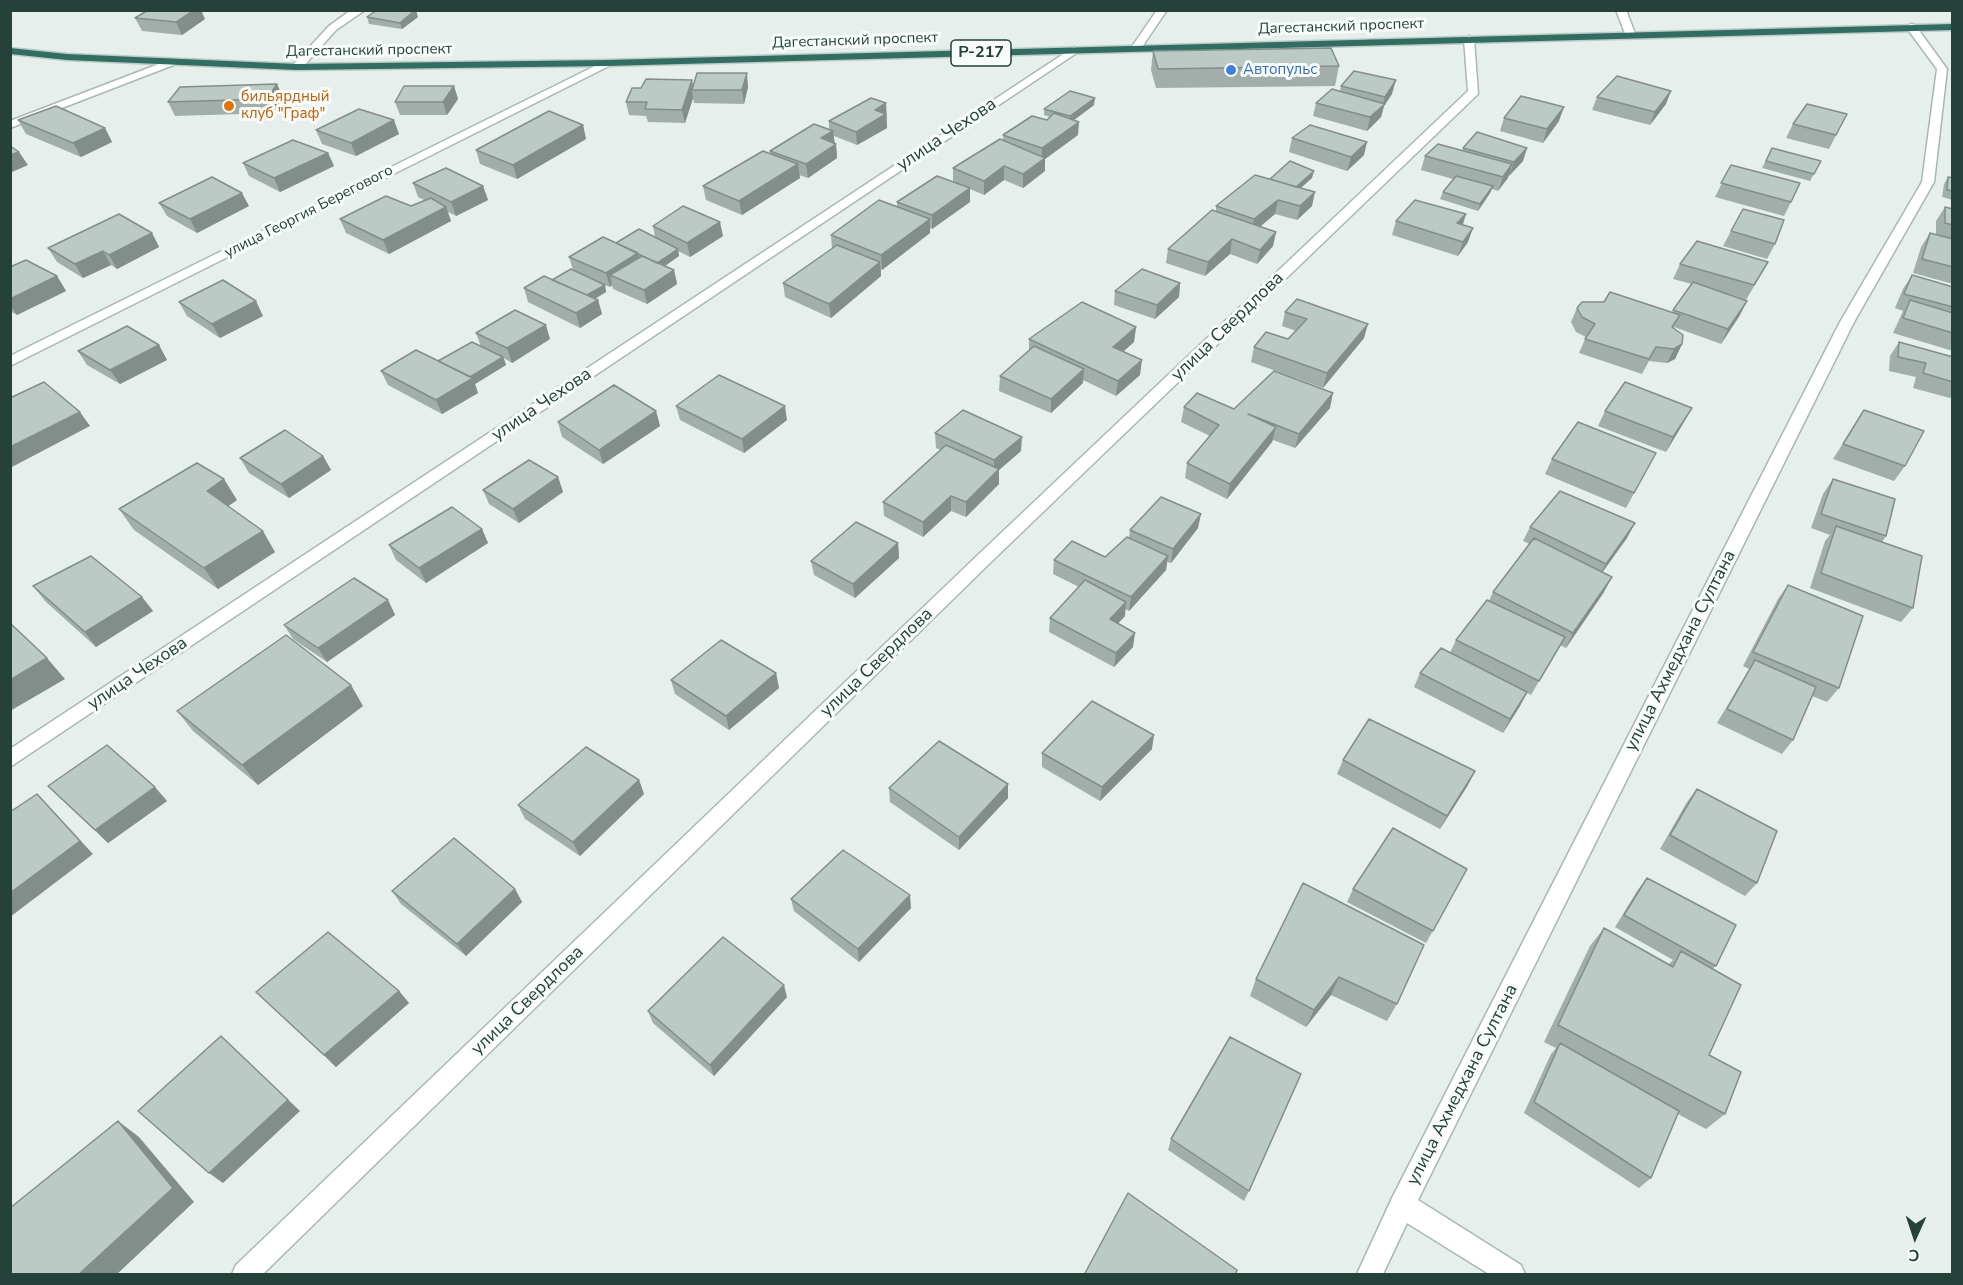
<!DOCTYPE html>
<meta charset="utf-8">
<style>
body{margin:0}
#map{position:relative;width:1963px;height:1285px;overflow:hidden;background:#e6efeb;font-family:"Nunito Sans",sans-serif}
canvas{display:block}
.frame{position:absolute;inset:0;border:12px solid #24423a;pointer-events:none}
.north{position:absolute;left:1885px;top:1207px;width:60px;height:60px;-webkit-text-stroke:4px #f7fbf9;paint-order:stroke;rotate:183deg;font-size:16px;font-weight:700;line-height:24px;text-align:center;color:#24423a}
.north::after{content:'';display:block;margin:auto;width:21px;height:27px;background:#24423a;clip-path:polygon(50% 0,100% 100%,50% 72%,0 100%)}
</style>
<div id="map">
<canvas width="1963" height="1285"></canvas>
<div class="frame"></div>
<div class="north">С</div>
</div>
<script>
const ctx = document.querySelector('canvas').getContext('2d');
ctx.lineJoin = 'round';
function stroke(path, color, width, dash) { ctx.strokeStyle = color; ctx.lineWidth = width; ctx.lineCap = dash ? 'butt' : 'round'; ctx.setLineDash(dash || []); ctx.stroke(path); }
function fillPath(path, color) { ctx.fillStyle = color; ctx.fill(path, 'evenodd'); }
function write(font, color, halo, rows, align = 'center') {
  ctx.font = font + ' "Nunito Sans",sans-serif'; ctx.lineWidth = 6; ctx.setLineDash([]); ctx.textBaseline = 'middle'; ctx.strokeStyle = halo; ctx.fillStyle = color; for (const [text, x, y, turn = 0] of rows) {
    ctx.save(); ctx.translate(x, y); ctx.rotate((+turn || 0) * Math.PI / 180); ctx.textAlign = isNaN(turn) ? turn : align; if (halo) ctx.strokeText(text, 0, 0); ctx.fillText(text, 0, 0); ctx.restore();
  }
}
const street = new Path2D(`
 M351 10H365L336 30 301 69H293V65L329 26Z
 M1157 10H1167L1140 50H1132L1131 48Z
 M1616 10H1626L1636 36 1635 38 1626 36Z
 M1911 24 1915 25 1947 69 1934 182 1854 322 1418 1200 1521 1265 1525 1274H1489L1407 1223 1383 1274H1357L1393 1196 1840 322 1922 182 1937 69 1906 27Z
 M1469 36 1474 39 1478 94 992 561 263 1274H232L236 1265 980 553 1468 91 1464 39Z
 M1074 47 1078 48V52L10 767V749Z
 M172 59 176 60V64L10 128V121Z
 M607 60 611 61V65L10 366V356Z`);
const highway = new Path2D(`
 M1952 24V30L607 66 297 70 67 60 10 54V48L67 54 297 64 607 60Z`);
const wall = new Path2D(`
 M367 17H418L402 29 369 24Z
 M135 18 205 19 182 35 142 31Z
 M1153 51 1339 66 1335 86 1156 88 1151 70Z
 M693 85 748 87 744 104 694 103 693 98 685 123 648 122 646 116 629 115 626 102Z
 M454 86 458 99 447 115H400L395 102Z
 M1341 86 1392 94 1384 106 1381 117 1367 131 1313 116 1316 103 1340 91Z
 M283 97 273 113 175 116 168 102Z
 M1597 97 1666 104 1650 125 1592 110Z
 M886 103 887 128 857 145 834 136V144H836L837 158 808 178 799 175 800 178 742 215 706 200 703 186 770 154V151L829 130V121Z
 M1094 105 1074 120 1078 135 1045 159V171L1023 188 1004 180 984 195 970 189V202L932 229 930 228V233L882 270 881 269V276L831 318 785 297 783 283 832 249 831 235 897 207V202L953 182V168L1003 140V135L1047 120 1050 117 1044 115V109Z
 M1847 114 1829 149 1786 138 1793 124Z
 M1504 118 1559 121 1543 143 1500 131Z
 M18 120 105 128 112 142 81 157 26 134Z
 M583 125 586 139 517 179 480 164 476 150Z
 M316 130 399 134 356 156 322 144Z
 M1292 138 1364 155 1347 171 1289 152Z
 M1463 148H1527L1523 161 1509 176 1508 175 1498 191 1492 189 1490 193 1478 211 1440 199 1443 192 1453 179 1421 170 1425 156 1463 151Z
 M1772 148 1821 161 1810 181 1762 168Z
 M328 153 334 166 280 192 249 176 243 163Z
 M1731 165 1791 202 1784 216 1715 197Z
 M1948 177 1953 178V200L1942 197 1944 184Z
 M1312 178 1301 188 1312 206 1297 220 1275 214 1260 227 1276 232 1273 246 1257 264 1230 254 1205 276 1166 263 1168 249 1216 211V206L1270 179Z
 M413 183 483 186 488 200 456 216 448 212 451 221 389 254 346 233 340 219 411 206 424 200 418 197Z
 M159 203 249 206 197 233 167 216Z
 M1945 207 1953 209V284L1913 273 1921 247 1930 233 1936 235V221Z
 M1466 214 1463 225 1468 242 1458 256 1392 235 1396 221Z
 M653 226 723 236 690 257 678 251 679 256 665 266 674 270 677 284 647 304 613 289 612 285 610 287 605 285 606 292 595 299 598 300 602 314 580 328 528 302 524 288 552 280 573 270 569 257 616 243 655 237Z
 M1731 231 1775 244 1767 259 1723 246Z
 M152 233 159 247 117 269 111 265 83 278 57 262 48 248Z
 M1680 264 1760 276 1746 300 1729 294 1740 315 1721 344 1674 327V328L1682 344 1675 359 1667 363 1649 361 1642 374 1579 353 1586 337 1576 332 1571 322 1577 308 1672 312 1692 284 1673 279Z
 M10 267 57 276 66 291 17 315 10 311Z
 M1912 275 1953 287V351L1893 333 1903 311 1895 308 1903 289Z
 M1180 283 1179 297 1155 319 1114 305 1115 291Z
 M179 302 263 316 220 338 187 316Z
 M1285 312 1364 338 1323 388 1251 362 1254 347 1288 339 1296 331 1282 326Z
 M1136 327 1134 342 1123 352 1140 375 1116 396 1083 380V383L1051 413 999 391 1000 376 1029 351V339Z
 M476 333 550 339 512 363 504 358 506 365 475 384 478 393 442 414 388 385 381 371 438 361 481 347Z
 M1899 342 1953 357V394L1950 398 1913 388 1916 377 1889 371 1890 356Z
 M159 345 167 360 120 384 87 365 78 351Z
 M676 406 787 420 744 453 680 420Z
 M1184 407 1234 409 1330 408 1295 448 1273 440 1272 442 1227 499 1185 478 1187 463 1210 436 1181 422Z
 M1864 410 1905 466 1894 481 1833 459Z
 M656 411 660 426 603 464 562 437 558 422Z
 M1605 411 1684 422 1666 452 1598 426Z
 M935 433 1021 451 999 470V484L966 517 951 511 923 537 884 516 883 502 941 450 936 448Z
 M1656 453 1626 508 1545 474 1552 459Z
 M323 456 331 470 289 498 249 473 240 458Z
 M558 477 563 492 519 523 489 504 483 490Z
 M1833 479 1886 536 1882 542 1913 608 1901 622 1810 588 1825 541 1830 535 1811 528 1823 494Z
 M237 500 228 506 275 552 218 589 134 530 119 509Z
 M1530 527 1627 538 1602 573 1604 592 1566 648 1560 645 1531 695 1527 693 1520 706 1503 733 1414 687 1420 673 1450 653 1456 640 1489 601 1493 592 1530 544 1523 541Z
 M1198 528 1171 563 1167 562 1166 570 1129 611 1125 609V616L1117 624 1133 647 1114 667 1049 632 1050 618 1079 587 1053 574 1054 560 1105 557 1129 538 1130 530Z
 M482 529 488 543 426 583 396 560 389 545Z
 M898 543 899 558 855 598 814 575 811 561Z
 M1788 585 1839 688 1827 702 1812 696 1793 740 1782 754 1717 723 1749 669 1743 666 1778 599Z
 M33 586 142 597 153 611 96 647 45 601Z
 M388 600 395 615 327 662 293 639 284 625Z
 M776 673 779 688 729 730 675 694 671 680Z
 M363 706 258 785 193 731 177 711Z
 M1152 749 1100 801 1042 767V753Z
 M1343 760 1468 785 1440 829 1337 774Z
 M639 780 644 794 580 856 525 819 518 805Z
 M1008 784V798L959 850 890 802 889 788Z
 M48 786 167 801 108 843Z
 M1697 789 1757 883 1745 896 1660 849 1687 802Z
 M1467 869 1426 943 1347 902 1353 889Z
 M1647 878 1716 966 1712 969 1709 1055 1725 1114 1706 1129 1678 1114 1651 1178 1639 1188 1524 1113 1551 1054 1556 1048 1544 1042 1590 946 1604 928 1669 964 1673 960 1615 927 1637 891Z
 M1303 883 1397 1004 1387 1021 1331 995 1306 1027 1250 996 1256 979Z
 M515 889 522 902 466 956 401 904 392 891Z
 M791 899 911 908 859 962 794 911Z
 M399 991 409 1003 336 1067 256 992Z
 M787 997 714 1076 653 1023 648 1011Z
 M1171 1139 1249 1191 1244 1201 1168 1150Z`);
const shadedWall = new Path2D(`
 M194 10H201L205 19 182 35 176 22Z
 M416 10 418 17 402 29 400 23Z
 M747 73 748 87 744 104 742 90Z
 M692 80 694 90H692L693 98 685 123 682 110Z
 M1396 80 1392 94 1384 106 1381 117 1367 131 1370 117 1382 106 1385 97Z
 M277 84 283 97 273 113 267 99Z
 M454 86 458 99 447 115 443 102Z
 M1671 91 1666 104 1650 125 1655 112Z
 M1095 98 1094 105 1070 123V116Z
 M886 103 887 128 857 145 856 132 875 110Z
 M1564 107 1559 121 1543 143 1547 129Z
 M394 120 399 134 356 156 351 143Z
 M1079 122 1078 135 1045 159V171L1023 188V174L1042 160V148Z
 M583 125 586 139 517 179 513 165Z
 M105 128 112 142 81 157 73 143Z
 M833 131 835 144 821 138Z
 M1367 142 1364 155 1347 171 1351 157Z
 M836 144 837 158 808 178 806 164Z
 M1527 148 1523 161 1509 176 1514 162Z
 M19 152 28 165 10 173V155Z
 M328 153 334 166 280 192 274 178Z
 M798 164 800 178 742 215 739 201Z
 M1512 164 1508 178 1498 191 1503 177Z
 M1004 166V180L984 195V181Z
 M1314 171 1312 178 1290 197 1292 190Z
 M483 186 488 200 456 216 451 202Z
 M1493 186 1490 193 1478 211 1480 204Z
 M970 188V202L932 229V215Z
 M1315 192 1312 206 1297 220 1300 206Z
 M242 193 249 206 197 233 190 219Z
 M1278 200 1275 214 1252 233 1254 219Z
 M446 207 451 221 389 254 383 240Z
 M1466 214 1461 228 1457 223Z
 M930 219V233L882 270 881 255Z
 M720 222 723 236 690 257 687 243Z
 M1473 228 1468 242 1458 256 1463 242Z
 M1276 232 1273 246 1257 264 1260 250Z
 M152 233 159 247 117 269 109 255Z
 M1232 239 1230 254 1205 276 1208 262Z
 M678 249 679 256 659 270 657 263Z
 M103 251 111 265 83 278 75 264Z
 M638 253 641 268 610 275 612 285 610 287 606 273Z
 M880 262 881 276 831 318 829 304Z
 M674 270 677 284 647 304 644 290Z
 M57 276 66 291 17 315 10 305V299Z
 M1180 283 1179 297 1155 319 1157 305Z
 M605 285 606 292 584 305 582 298Z
 M598 300 602 314 580 328 576 313Z
 M256 301 263 316 220 338 212 324Z
 M1747 301 1740 315 1721 344 1728 329Z
 M1368 324 1364 338 1323 388 1327 373Z
 M546 325 550 339 512 363 507 348Z
 M1136 327 1134 342 1112 361 1113 347Z
 M1682 344 1675 359 1667 363 1674 349Z
 M159 345 167 360 120 384 110 370Z
 M503 357 506 365 475 384 478 393 442 414 436 400 470 377Z
 M1142 360 1140 375 1116 396 1118 381Z
 M1084 369 1083 383 1051 413V399Z
 M1333 393 1330 408 1295 448 1299 434Z
 M785 406 787 420 744 453 742 439Z
 M1692 408 1684 422 1666 452 1673 437Z
 M656 411 660 426 603 464 599 450Z
 M80 412 90 426 10 468V447Z
 M1276 427 1272 442 1227 499 1230 484Z
 M1022 437 1021 451 999 470V484L966 517V502L994 474V460Z
 M323 456 331 470 289 498 281 484Z
 M558 477 563 492 519 523 513 509Z
 M224 479 237 500 220 512 207 491Z
 M951 496V511L923 537V522Z
 M1201 514 1198 528 1171 563 1173 549Z
 M1635 523 1627 538 1598 578 1606 564Z
 M482 529 488 543 426 583 419 568Z
 M263 531 275 552 218 589 204 568Z
 M898 543 899 558 855 598 853 584Z
 M1168 556 1166 570 1129 611 1131 597Z
 M1612 577 1604 592 1566 648 1573 633Z
 M142 597 153 611 96 647 85 632Z
 M388 600 395 615 327 662 318 648Z
 M1126 602 1125 616 1108 634 1110 619Z
 M1135 633 1133 647 1114 667 1116 653Z
 M47 658 65 679 10 711V680Z
 M776 673 779 688 729 730 726 716Z
 M351 685 363 706 258 785 242 765Z
 M1527 692 1520 706 1503 733 1510 719Z
 M1154 735 1152 749 1100 801 1102 787Z
 M1475 771 1468 785 1440 829 1447 816Z
 M639 780 644 794 580 856 573 842Z
 M1008 784V798L959 850V837Z
 M155 787 167 801 108 843 95 830Z
 M37 794 93 854 10 917V893Z
 M515 889 522 902 466 956 457 944Z
 M910 895 911 908 859 962 858 949Z
 M1339 977 1331 995 1306 1027 1314 1010Z
 M784 985 787 997 714 1076 710 1065Z
 M399 991 409 1003 336 1067 324 1055Z
 M221 1036 300 1111 223 1183 209 1173Z
 M118 1121 139 1137 194 1202 116 1275H78Z`);
const building = new Path2D(`
 M148 10H194L176 22 135 18Z
 M377 10H415L400 23 367 17Z
 M1331 48 1339 66 1158 69 1153 51Z
 M1354 71 1396 80 1385 97 1341 86Z
 M697 73H747L742 90H692Z
 M1617 76 1671 91 1655 112 1597 97Z
 M646 79 692 80 682 110 645 109 647 102H626L632 88H641Z
 M277 84 267 99 168 102 180 87Z
 M404 86H454L443 102H395Z
 M1332 89 1385 104 1370 117 1316 103Z
 M1070 91 1095 98 1070 116 1044 109Z
 M1521 96 1564 107 1547 129 1504 118Z
 M871 98 886 103 875 110 886 114 856 132 829 121Z
 M1807 104 1847 114 1836 135 1793 124Z
 M56 106 105 128 73 143 18 120Z
 M359 109 394 120 351 143 316 130Z
 M549 111 583 125 513 165 476 150Z
 M1054 113 1079 122 1042 148 1003 135 1032 116 1047 120Z
 M814 124 833 131 821 138 836 144 806 164 770 151Z
 M1310 125 1367 142 1351 157 1292 138Z
 M1477 132 1527 148 1514 162 1463 148Z
 M1000 139 1045 158 1023 174 1004 166 984 181 953 168Z
 M293 140 328 153 274 178 243 163Z
 M1438 144 1512 164 1503 177 1425 156Z
 M10 146 19 152 10 155Z
 M1772 148 1821 161 1814 174 1766 161Z
 M763 151 798 164 739 201 703 186Z
 M1290 161 1314 171 1296 187 1270 179Z
 M1731 165 1800 183 1791 202 1721 183Z
 M446 168 483 186 451 202 413 183Z
 M1255 175 1315 192 1300 206 1278 200 1254 219 1216 206Z
 M937 176 970 188 932 215 897 202Z
 M1456 176 1493 186 1480 204 1443 192Z
 M212 177 242 193 190 219 159 203Z
 M1948 177 1953 178V191L1947 190Z
 M386 196 411 206 431 198 446 207 383 240 340 219Z
 M879 200 930 219 881 255 831 235Z
 M1415 200 1466 214 1457 223 1473 228 1463 242 1396 221Z
 M683 206 720 222 687 243 653 226Z
 M1945 207 1953 209V225L1945 223Z
 M1743 209 1784 220 1775 244 1731 231Z
 M1212 210 1276 232 1260 250 1232 239 1208 262 1168 249Z
 M119 214 152 233 109 255 103 251 75 264 48 248Z
 M639 229 678 249 657 263 616 243Z
 M1930 233 1953 239V267L1922 259Z
 M603 237 638 253 606 273 569 257Z
 M1697 241 1768 262 1754 285 1680 264Z
 M837 245 880 262 829 304 783 283Z
 M642 256 674 270 644 290 610 275Z
 M26 260 57 276 10 299V267Z
 M571 269 605 285 587 295 552 280Z
 M1142 269 1180 283 1157 305 1115 291Z
 M1912 275 1953 287V307L1904 294Z
 M544 276 598 300 576 313 524 288Z
 M223 280 256 301 212 324 179 302Z
 M1693 282 1747 301 1728 329 1673 310Z
 M1610 292 1680 315 1672 327 1683 335 1682 344 1674 349 1656 347 1649 359 1585 339 1595 324 1582 317 1577 308 1582 302H1604Z
 M1297 299 1368 324 1327 373 1254 347 1266 332 1288 339 1307 319 1285 312Z
 M1910 300 1953 313V333L1903 318Z
 M1082 302 1136 327 1113 347 1142 360 1118 381 1029 339Z
 M515 310 546 325 507 348 476 333Z
 M127 326 159 345 110 370 78 351Z
 M472 342 503 357 470 377 438 361Z
 M1899 342 1953 357V382L1923 373 1926 363 1898 357Z
 M1034 346 1084 369 1051 399 1000 376Z
 M416 350 473 378 436 400 381 371Z
 M1274 371 1333 393 1299 434 1248 414 1276 427 1230 484 1187 463 1219 425 1184 407 1197 393 1234 409Z
 M719 375 785 406 742 439 676 406Z
 M44 382 80 412 10 447V398Z
 M1625 382 1692 408 1673 437 1605 411Z
 M614 385 656 411 599 450 558 422Z
 M963 410 1022 437 994 460 935 433Z
 M1864 410 1924 431 1905 466 1843 444Z
 M1578 422 1656 453 1634 493 1552 459Z
 M285 430 323 456 281 484 240 458Z
 M946 445 999 469 966 502 951 496 923 522 883 502Z
 M529 460 558 477 513 509 483 490Z
 M197 463 224 479 207 491 263 531 204 568 119 509Z
 M1833 479 1895 499 1886 536 1821 514Z
 M1560 491 1635 523 1606 564 1530 527Z
 M1161 497 1201 514 1173 549 1130 530Z
 M452 507 482 529 419 568 389 545Z
 M856 522 898 543 853 584 811 561Z
 M1836 526 1922 556 1913 608 1821 573Z
 M1127 537 1168 556 1131 597 1054 560 1072 541 1105 557Z
 M1534 538 1612 577 1573 633 1493 592Z
 M91 556 142 597 85 632 33 586Z
 M354 578 388 600 318 648 284 625Z
 M1085 580 1126 602 1110 619 1135 633 1116 653 1050 618Z
 M1788 585 1863 616 1839 688 1753 652Z
 M1487 600 1565 637 1539 681 1456 640Z
 M10 623 47 658 10 680Z
 M286 635 351 685 242 765 177 711Z
 M721 640 776 673 726 716 671 680Z
 M1441 648 1527 692 1510 719 1420 673Z
 M1755 660 1816 687 1793 740 1727 709Z
 M1092 701 1154 735 1102 787 1042 753Z
 M1369 719 1475 771 1447 816 1343 760Z
 M939 741 1008 784 959 837 889 788Z
 M107 745 155 787 95 830 48 786Z
 M586 747 639 780 573 842 518 805Z
 M1697 789 1777 831 1757 883 1670 835Z
 M37 794 80 841 10 893V812Z
 M1393 828 1467 869 1433 931 1353 889Z
 M454 838 515 889 457 944 392 891Z
 M843 850 910 895 858 949 791 899Z
 M1647 878 1736 925 1716 966 1624 915Z
 M1303 883 1424 945 1397 1004 1339 977 1314 1010 1256 979Z
 M1604 928 1673 967 1681 951 1741 985 1709 1055 1741 1072 1725 1114 1558 1025Z
 M328 932 399 991 324 1055 256 992Z
 M723 937 784 985 710 1065 648 1011Z
 M221 1036 288 1100 209 1173 138 1111Z
 M1230 1037 1301 1074 1249 1191 1171 1139Z
 M1560 1043 1679 1111 1651 1178 1534 1102Z
 M118 1121 173 1188 78 1275H10V1208Z
 M1128 1193 1237 1270 1235 1275H1084Z`);
const markers = [
 [1231,70,6,"#3f7fe0"],
 [229,106,6,"#e8710a"]
];
const farStreetnames = [
 ["Дагестанский проспект",1341,27,-2],
 ["Дагестанский проспект",855,41,-2],
 ["Дагестанский проспект",369,51,-1],
 ["улица Георгия Берегового",309,212,-27]
];
const farShopnames = [
 ["Автопульс",1243,70]
];
const farFoodnames = [
 ["бильярдный",241,97],
 ["клуб \"Граф\"",241,114]
];
const shields = [
 [981,53,60]
];
const shieldNames = [
 ["Р-217",981,53]
];
const streetNames = [
 ["улица Чехова",947,135,-34],
 ["улица Свердлова",1228,327,-44],
 ["улица Чехова",542,405,-34],
 ["улица Ахмедхана Султана",1681,651,-63],
 ["улица Свердлова",877,663,-44],
 ["улица Чехова",138,674,-34],
 ["улица Свердлова",528,1001,-44],
 ["улица Ахмедхана Султана",1463,1085,-63]
];
stroke(street, '#a8b8b2', 3);
stroke(highway, '#c2cac8', 3);
fillPath(street, '#fff');
fillPath(highway, '#2f6f62');
fillPath(wall, '#a1aea9');
fillPath(shadedWall, '#838d89');
fillPath(building, '#bbcac4');
stroke(building, '#838d89', 1.5);
for (const [x, y, r, color] of markers) { const dot = new Path2D(); dot.arc(x, y, r, 0, 2 * Math.PI); ctx.fillStyle = color; ctx.fill(dot); stroke(dot, '#f7fbf9', 2); }
write('15px', '#24423a', '#f7fbf9', farStreetnames);
write('15px', '#366cbe', '#f7fbf9', farShopnames, 'left');
write('15px', '#c56008', '#f7fbf9', farFoodnames, 'left');
for (const [x, y, w] of shields) { const box = new Path2D(); box.roundRect(x - w / 2, y - 13, w, 26, 4.5); ctx.fillStyle = '#f7fbf9'; ctx.fill(box); stroke(box, '#24423a', 1.5); }
write('bold 16px', '#24423a', null, shieldNames);
write('18px', '#24423a', '#f7fbf9', streetNames);
</script>
